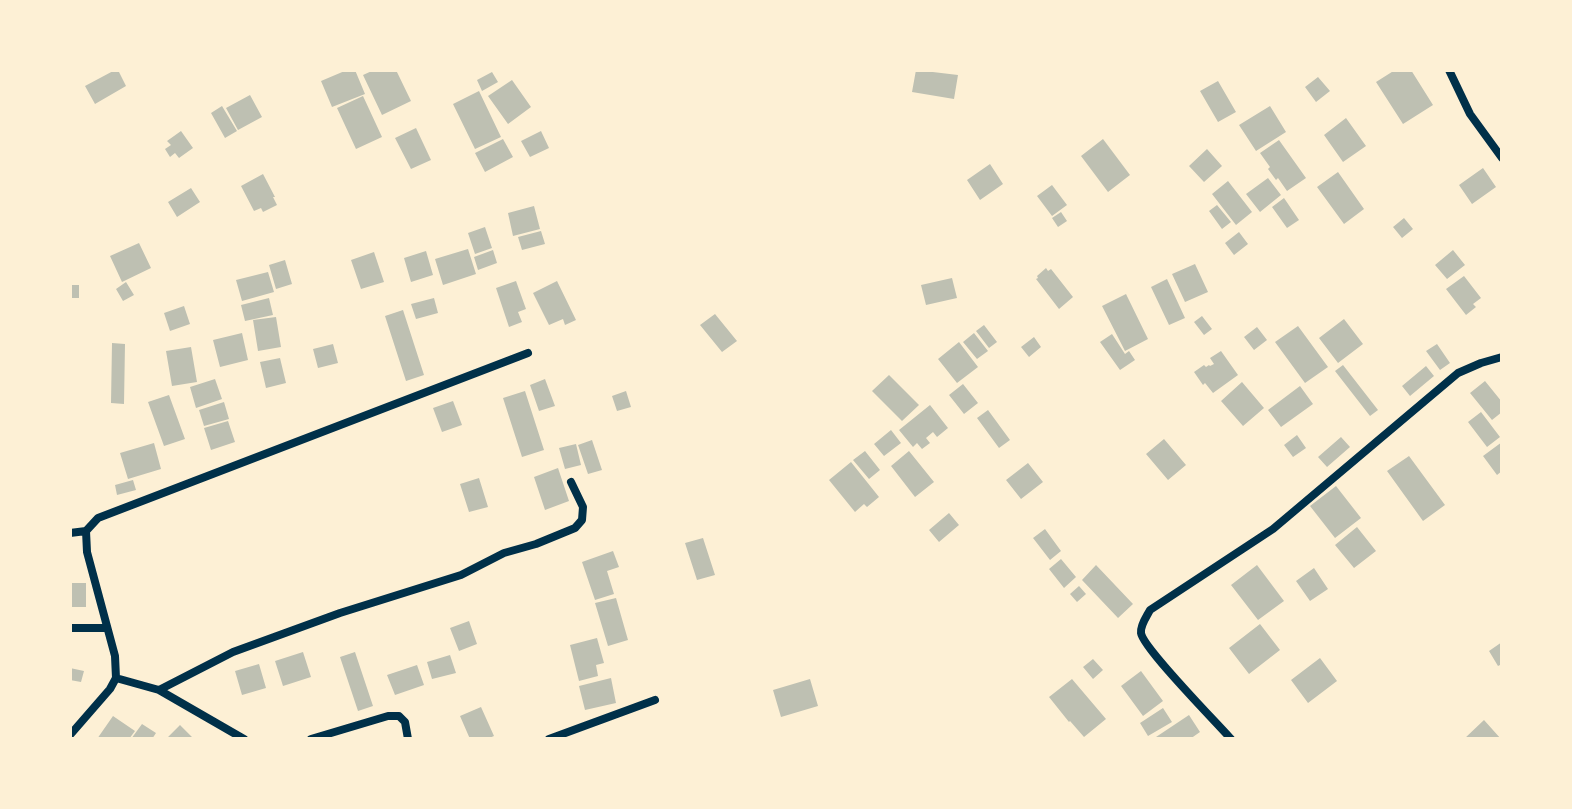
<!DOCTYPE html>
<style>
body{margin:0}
#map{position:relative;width:1572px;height:809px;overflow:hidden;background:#fdf0d5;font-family:"Source Sans 3",sans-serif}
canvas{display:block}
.frame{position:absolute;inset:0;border:72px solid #fdf0d5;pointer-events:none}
</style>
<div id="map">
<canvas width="1572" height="809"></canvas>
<div class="frame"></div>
</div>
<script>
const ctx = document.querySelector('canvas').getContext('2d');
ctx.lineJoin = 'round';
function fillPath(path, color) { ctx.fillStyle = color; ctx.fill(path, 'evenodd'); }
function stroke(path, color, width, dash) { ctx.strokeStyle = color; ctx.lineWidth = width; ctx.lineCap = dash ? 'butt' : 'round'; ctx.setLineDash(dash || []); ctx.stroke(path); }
const building = new Path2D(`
 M115 70H118L126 86 95 104 85 86Z
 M347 70H355L365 94 332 107 321 81Z
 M374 70H396L411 101 382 115 363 75Z
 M916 70 958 75 954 99 912 92Z
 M1395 70H1411L1433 105 1403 124 1376 82Z
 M492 72 498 82 482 91 477 80Z
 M1318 77 1330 91 1316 102 1305 87Z
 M512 80 531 107 508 124 488 96Z
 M1218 81 1236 112 1218 122 1200 91Z
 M479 91 501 137 475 149 453 104Z
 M250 95 262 117 238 130 226 108Z
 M363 96 382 137 356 149 337 108Z
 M222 106 237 131 225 138 211 113Z
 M1270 106 1286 132 1256 151 1239 125Z
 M1346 118 1366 146 1343 162 1324 135Z
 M416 128 431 160 411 169 395 138Z
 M181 131 193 148 179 158 175 153 170 157 165 149 171 145 167 141Z
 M541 131 549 148 530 157 521 141Z
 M503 139 513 157 485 172 475 153Z
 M1103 139 1130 175 1108 192 1081 156Z
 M1279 140 1306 178 1287 191 1278 178 1276 180 1268 169 1270 167 1260 153Z
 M1207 149 1222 166 1204 182 1189 166Z
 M990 164 1003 184 980 200 967 180Z
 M1483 168 1496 187 1472 204 1459 185Z
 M1338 172 1364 209 1344 224 1317 187Z
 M263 174 275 197H273L277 205 263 212 261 208 254 211 241 186Z
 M1268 178 1281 195 1260 212 1246 194Z
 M1228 181 1252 212 1236 225 1212 194Z
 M1052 185 1067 205 1052 216 1037 196Z
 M191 188 200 202 177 217 168 202Z
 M1284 198 1299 220 1287 228 1272 207Z
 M1217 205 1231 222 1222 229 1209 211Z
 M534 206 540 229 513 236 508 213Z
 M1061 212 1067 221 1058 227 1052 218Z
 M1404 218 1413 229 1402 238 1393 227Z
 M485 227 492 248 475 254 468 233Z
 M541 231 545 244 522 250 518 237Z
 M1239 232 1248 244 1234 255 1225 243Z
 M139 243 151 268 122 282 110 256Z
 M468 249 476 274 443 285 435 259Z
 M493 250 497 263 478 270 474 257Z
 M1453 250 1465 265 1447 279 1435 265Z
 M426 251 433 275 411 282 404 258Z
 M374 252 384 282 361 289 351 260Z
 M285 260 292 284 276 289 269 265Z
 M1195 264 1208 292 1185 302 1172 274Z
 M1046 268 1048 271 1051 269 1073 297 1059 309 1036 279 1038 278 1037 276Z
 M268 272 274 292 242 301 236 280Z
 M1464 276 1481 298 1473 304 1476 307 1466 315 1446 289Z
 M952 278 957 298 926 305 921 285Z
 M1167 279 1185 318 1169 325 1151 287Z
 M516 281 526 309 518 312 522 322 509 327 496 288Z
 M557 281 576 320 565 325 563 319 549 325 533 293Z
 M126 282 134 295 123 301 116 289Z
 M70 285H79V298H70Z
 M1126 294 1148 339 1125 351 1102 306Z
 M269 298 273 315 245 321 241 305Z
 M434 298 438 313 416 319 411 304Z
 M184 306 190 324 170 331 164 313Z
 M403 310 424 375 406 381 385 316Z
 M715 314 737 341 722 352 700 325Z
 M1202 316 1212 329 1204 335 1194 322Z
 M276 317 281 347 258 351 253 320Z
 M1344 319 1363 344 1338 363 1319 338Z
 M984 325 997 342 989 348 976 331Z
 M1298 326 1328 367 1305 383 1275 342Z
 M1257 327 1267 340 1254 350 1244 337Z
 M242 333 248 360 220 367 213 340Z
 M974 333 988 351 977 359 963 342Z
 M1112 334 1125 354 1129 351 1135 360 1120 370 1100 342Z
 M1034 337 1041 347 1029 357 1021 347Z
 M959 342 978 367 957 383 938 359Z
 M112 343 125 344 124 404 111 403Z
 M333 344 338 363 318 368 313 349Z
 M1437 344 1450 363 1440 370 1426 351Z
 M191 347 197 382 172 386 166 351Z
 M1221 351 1238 375 1213 393 1205 383 1203 385 1194 372 1204 365 1206 367 1209 365 1210 366 1214 364 1210 358Z
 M280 358 286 383 266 388 260 362Z
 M1343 365 1378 410 1370 416 1335 371Z
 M1426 366 1434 376 1410 396 1402 386Z
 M889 375 919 405 902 421 872 391Z
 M215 379 222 399 196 408 190 387Z
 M545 379 555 406 539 411 530 385Z
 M1485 381 1502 402V412L1492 420 1470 393Z
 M1242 382 1264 408 1243 426 1221 401Z
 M963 384 978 403 964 414 949 395Z
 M1300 386 1313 404 1281 427 1268 410Z
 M525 391 544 450 522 457 503 398Z
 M626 391 631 407 617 411 612 396Z
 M169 395 185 439 164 446 148 402Z
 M453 401 462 425 442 432 433 408Z
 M224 402 229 419 204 426 199 410Z
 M930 405 948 428 937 437 933 432 926 438 930 443 922 449 917 443 913 447 899 430Z
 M988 410 1010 440 999 448 977 418Z
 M1481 412 1500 437 1487 447 1468 422Z
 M228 421 235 442 211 450 204 428Z
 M891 430 901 443 884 456 874 444Z
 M1297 435 1306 448 1293 457 1284 445Z
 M1341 437 1350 447 1327 467 1318 457Z
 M1164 439 1186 465 1168 480 1146 454Z
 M592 440 602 470 588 474 578 445Z
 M1502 442V471L1497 475 1483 456Z
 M154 443 161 469 128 479 120 453Z
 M576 444 581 465 565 469 559 448Z
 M865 451 880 470 869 479 853 460Z
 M909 451 934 482 915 497 891 466Z
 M1409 456 1445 505 1423 521 1387 471Z
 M851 462 879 497 867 507 864 504 855 512 829 480Z
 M1028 463 1043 482 1021 499 1006 480Z
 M558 468 569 501 545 510 534 477Z
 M479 478 488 507 469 512 460 484Z
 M133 480 136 490 117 495 115 485Z
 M1336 486 1361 518 1335 538 1310 506Z
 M949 513 959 525 939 542 929 530Z
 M1357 527 1376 551 1354 568 1335 545Z
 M1045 529 1061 551 1050 560 1033 538Z
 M703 538 715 575 697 580 685 543Z
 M613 551 619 567 607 571 614 594 595 600 582 562Z
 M1061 559 1076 577 1064 588 1049 569Z
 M1096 565 1133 604 1118 618 1082 580Z
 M1257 565 1284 601 1258 620 1231 585Z
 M1314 568 1328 589 1310 601 1296 581Z
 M70 583H86V607H70Z
 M1079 586 1086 594 1077 602 1070 594Z
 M616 598 628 640 608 646 595 603Z
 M469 621 477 644 459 651 450 628Z
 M1260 624 1280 650 1249 674 1229 648Z
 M597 638 604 663 596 665 598 676 579 681 570 645Z
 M1502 642V664L1498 666 1489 651Z
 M303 652 311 677 283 686 275 661Z
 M355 652 373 706 358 711 340 657Z
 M450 655 456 673 432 679 427 662Z
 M1320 658 1337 681 1308 703 1291 680Z
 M1093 659 1103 670 1093 679 1083 667Z
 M259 664 266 688 242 695 235 671Z
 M417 665 424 685 395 695 387 675Z
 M70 668 84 671 81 682 70 680Z
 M1141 671 1163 701 1143 716 1121 686Z
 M611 678 616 703 585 710 579 686Z
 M810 679 818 706 781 717 773 690Z
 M1072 679 1106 719 1084 737 1070 721 1069 722 1049 697Z
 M481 707 494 736 487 739H470L460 716Z
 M1163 708 1172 722 1148 736 1140 723Z
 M1189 715 1200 732 1190 739H1153Z
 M113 716 135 731 129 739H97Z
 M1484 720 1501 739H1464Z
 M142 724 156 733 152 739H131Z
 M180 725 194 739H166Z`);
const minor = new Path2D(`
 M1449 70 1470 114 1502 158
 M70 533 86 531
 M70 628H107
 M116 678 159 690 244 739
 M159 690 233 652 340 613 461 575 504 553 536 544 575 528 582 520 583 507 571 482
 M70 735 110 689 116 678 115 656 87 552 86 531 98 518 528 353
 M311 739 388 716H399L405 722 408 739
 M549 739 655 700
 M1231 739C1216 722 1143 648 1141 633 1140 625 1147 616 1150 610L1273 529 1458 373 1481 363 1502 357`);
fillPath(building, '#bec0b2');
stroke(minor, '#003049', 8);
</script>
